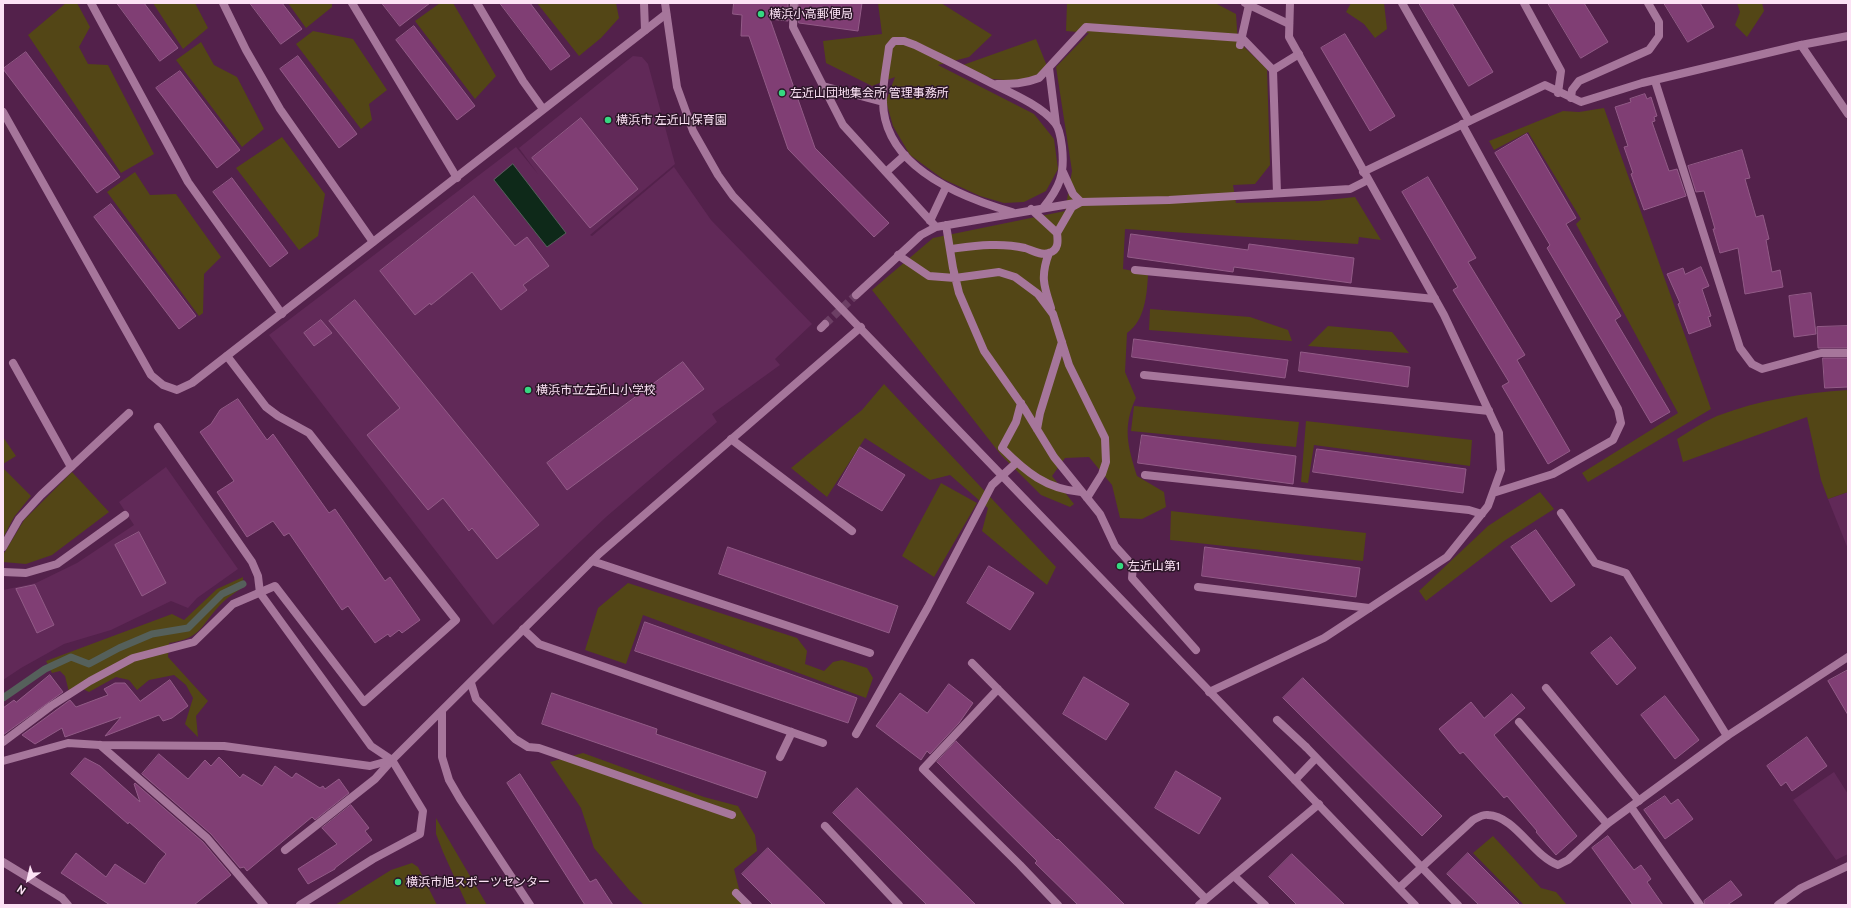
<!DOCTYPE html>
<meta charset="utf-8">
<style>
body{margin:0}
#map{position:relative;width:1851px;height:908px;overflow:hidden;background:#53214b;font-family:Cabin,sans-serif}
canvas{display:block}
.frame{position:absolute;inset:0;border:4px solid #fce2f5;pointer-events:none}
.north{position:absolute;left:8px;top:860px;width:40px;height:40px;-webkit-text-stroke:3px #2c1628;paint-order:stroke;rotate:214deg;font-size:11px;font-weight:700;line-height:16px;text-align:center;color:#fce2f5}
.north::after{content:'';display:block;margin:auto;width:14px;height:18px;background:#fce2f5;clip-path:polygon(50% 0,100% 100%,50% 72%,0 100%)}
</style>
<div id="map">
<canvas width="1851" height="908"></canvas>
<div class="frame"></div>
<div class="north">N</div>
</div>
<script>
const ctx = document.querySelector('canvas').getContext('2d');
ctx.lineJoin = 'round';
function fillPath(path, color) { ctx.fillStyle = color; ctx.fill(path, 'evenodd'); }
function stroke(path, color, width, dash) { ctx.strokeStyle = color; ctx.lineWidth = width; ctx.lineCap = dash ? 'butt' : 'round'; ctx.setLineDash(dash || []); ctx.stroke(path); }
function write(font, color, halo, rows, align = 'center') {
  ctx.font = font + ' Cabin,"Noto Sans JP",sans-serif'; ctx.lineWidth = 3; ctx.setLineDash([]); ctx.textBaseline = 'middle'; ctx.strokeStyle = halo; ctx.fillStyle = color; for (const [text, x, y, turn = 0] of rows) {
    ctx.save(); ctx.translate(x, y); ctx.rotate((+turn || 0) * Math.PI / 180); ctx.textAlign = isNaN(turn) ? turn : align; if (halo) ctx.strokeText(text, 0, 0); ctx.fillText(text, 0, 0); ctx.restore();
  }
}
const built = new Path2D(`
 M633 56 642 57 648 64 675 164 590 235 592 236 674 167 711 220 812 324 775 359 780 365 712 414 717 422 606 517 493 625 269 335 516 147 538 174 519 148Z
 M166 467 238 569 197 598 188 608 171 601 111 630 64 644 21 668 3 680V590L36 583 77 563 134 525 119 502Z
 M1848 492V549L1828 499Z
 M1834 772 1848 794V854L1836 860 1793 800Z`);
const green = new Path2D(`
 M66 3H77L90 27 79 47 88 64 108 65 154 154 121 173 28 35Z
 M153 3H195L208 28 183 49Z
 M288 3H332V7L306 28Z
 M440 3H453L496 76 475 99 415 21Z
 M537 3H616L619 18 601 38 579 56Z
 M878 3H941L992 35 969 57 938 65 1034 114 1054 139 1058 169 1046 191 1024 202 1004 203 980 196 943 179 910 155 893 126 886 101 895 77 872 86 826 63 823 41 882 34Z
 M1067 3H1215L1236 14 1238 44 1242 45 1267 69 1270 165 1255 184 1233 185 1236 203 1318 201 1355 197 1381 240 1359 237 1358 244 1125 229 1123 269 1148 274C1147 294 1145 321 1127 333L1125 372 1136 398C1122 427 1128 447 1137 476L1164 492 1166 507 1142 519 1120 518 1112 485 1089 457 1065 458 1052 476 1074 504 1070 507 1041 495 1001 455 872 290 933 238 1065 211 1072 171 1056 67 1089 33 1066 31Z
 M1351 3H1384L1387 29 1375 38 1364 24 1346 12Z
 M1737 3H1762L1764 11 1747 37 1735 25 1740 12Z
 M313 31 353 39 387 90 369 104 372 120 361 129 296 44Z
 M1036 39 1047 66 1037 75 1016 81 992 79 963 65Z
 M201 42 214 65 237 77 264 129 242 147 176 60Z
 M1604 108 1711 409 1588 482 1582 473 1678 413 1576 224 1581 219 1528 132 1494 150 1489 141 1563 111 1579 112Z
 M282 137 325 194 318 236 299 250 236 168Z
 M135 172 150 195 176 194 221 257 204 274 203 313 199 316 107 192Z
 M1150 309 1250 317 1288 330 1292 341 1149 330Z
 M1328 326 1392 332 1409 353 1308 346Z
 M884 384 1056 567 1047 585 982 531 988 508 950 475 930 480 865 438 827 497 791 468 862 410Z
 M1848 390V492L1828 499 1821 480 1807 417 1683 462 1677 439C1690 431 1703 422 1717 416 1759 400 1803 393 1848 390Z
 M1134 406 1299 422 1296 447 1131 431Z
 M1306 421 1472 440 1470 466 1314 445 1308 483 1301 482Z
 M3 437 16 456 3 464Z
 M3 468 31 496 14 517 3 538Z
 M72 472 109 512 52 555 26 564 3 562V555L24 520Z
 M941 483 977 503 934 577 902 556Z
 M1540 492 1554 509 1504 541 1426 601 1419 591 1488 526Z
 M1171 511 1366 533 1363 561 1170 540Z
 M243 577V587C236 592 227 598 221 604 200 626 202 638 169 643L168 657 208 701 196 716 198 737 185 724 193 698 186 685 174 675 149 680 137 690 129 680 116 677 89 692 83 689 70 696 65 676 60 671 52 673 46 661 172 614 184 620 217 589Z
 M628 583 797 638 807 651 805 664 824 671 833 662 842 660 867 668 873 678 866 698 643 615 626 664 585 650 598 608Z
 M583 753 704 797 738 806 755 835 757 851 734 869 743 905H644L630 891 594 848 581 808 550 762Z
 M436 818 487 905H467L443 852 436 834Z
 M1493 836 1541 888 1556 892 1567 905H1524L1473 853Z
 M412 863 418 867 437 905H335L391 870Z`);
const water = new Path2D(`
 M513 164 566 233 547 247 494 180Z`);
const stream = new Path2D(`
 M3 698 45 669 71 657 89 664 119 648 152 634 188 628 222 594 243 584`);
const building = new Path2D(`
 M117 3H144L178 48 160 61Z
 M250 3H282L302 29 281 44Z
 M382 3H430L400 26Z
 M500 3H530L570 56 551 70Z
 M734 3H788V21L770 19 815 148 889 223 874 237 788 149 749 36H741L742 15 733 14Z
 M799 3H862L858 31 799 23Z
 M1419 3H1452L1493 72 1469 86Z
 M1548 3H1584L1608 42 1581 58Z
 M1664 3H1700L1714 27 1688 42Z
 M414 26 475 106 457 120 396 40Z
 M1345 34 1395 116 1370 131 1321 48Z
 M26 52 120 177 97 193 3 69Z
 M298 56 357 134 339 148 280 69Z
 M180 71 240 150 217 168 156 88Z
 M1645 94 1647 99 1651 97 1657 116 1654 117 1655 121 1652 122 1669 171 1677 169 1686 196 1644 210 1631 174 1633 173 1624 147 1628 146 1615 107 1631 102 1630 99Z
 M581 118 638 189 590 228 532 158Z
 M1527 134 1576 218 1566 224 1621 316 1615 320 1670 412 1651 423 1547 248 1550 245 1495 153Z
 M1742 150 1750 178 1745 179 1756 217 1763 215 1769 239 1766 240 1772 272 1780 270 1783 287 1745 294 1738 248 1720 253 1713 229H1715L1704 191 1696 192 1688 166Z
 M1428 177 1476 258 1468 262 1525 355 1517 360 1570 451 1548 464 1502 386 1509 382 1453 290 1458 287 1402 192Z
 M232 178 288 253 270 267 213 192Z
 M474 196 515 246 527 237 549 266 523 285 527 290 501 310 472 272 431 305 430 303 415 315 380 271Z
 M111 204 196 316 179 329 94 217Z
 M1131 234 1248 250 1249 244 1354 258 1351 283 1234 267 1233 272 1128 257Z
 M1701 267 1709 286 1702 289 1711 316 1708 317 1711 326 1689 334 1678 304 1680 303 1667 274 1683 268 1685 274Z
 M1811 293 1816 334 1794 337 1789 296Z
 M355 300 539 525 497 559 472 528 469 531 443 498 428 510 367 435 400 408 329 321Z
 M321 320 332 333 314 346 304 333Z
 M1848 326V348H1818L1817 327Z
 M1134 339 1288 360 1285 378 1132 357Z
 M1301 352 1410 367 1408 387 1299 371Z
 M1823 358H1848V387L1825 388Z
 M683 362 704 389 567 490 547 463Z
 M238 399 267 440 273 434 329 513 335 509 385 581 390 577 420 620 402 633 399 630 390 637 388 634 375 643 348 606 342 610 289 533 284 536 273 521 247 537 217 492 234 481 200 432 211 424 220 410Z
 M1142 435 1296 456 1293 484 1138 463Z
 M860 447 905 475 882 511 838 485Z
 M1317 449 1466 469 1463 493 1313 472Z
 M1536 530 1575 585 1551 602 1511 547Z
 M139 532 166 583 142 596 115 545Z
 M728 547 898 606 889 633 719 574Z
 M1205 547 1360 568 1356 597 1202 576Z
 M989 566 1034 593 1010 630 967 603Z
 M35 585 54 625 37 633 16 589Z
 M645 622 857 698 848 723 635 651Z
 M1611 637 1636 668 1617 685 1591 653Z
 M1848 670V715L1828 681Z
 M50 675 63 692 3 735V708L14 700 16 702Z
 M1084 677 1129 704 1106 740 1063 714Z
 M1303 678 1442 816 1422 836 1283 698Z
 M170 680 188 706 172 718 163 721 159 715 105 736 121 717 65 737 62 728 35 744 22 735 70 700 76 707 108 695 104 689 115 683H125L140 701Z
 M949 684 973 703 959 723 930 754 927 751 921 760 876 726 900 693 927 713Z
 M552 693 657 729 656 734 766 772 757 798 542 724Z
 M1512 694 1525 708 1494 735 1577 836 1556 855 1536 832 1537 831 1507 796 1504 798 1463 752 1460 754 1439 729 1471 702 1484 718Z
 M1665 696 1699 740 1675 759 1641 715Z
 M1807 737 1827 766 1792 791 1786 782 1781 786 1767 766Z
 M956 741 1057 840 1058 839 1125 905H1078L1035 863 1037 861 937 762Z
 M159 754 188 779 205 760 211 766 219 757 240 778 243 774 262 786 275 766 292 778 296 773 320 788 323 786 325 789 339 779 349 793 315 820 312 817 247 871 244 867 240 868 211 834 142 774Z
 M85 758 100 766 140 802 134 784 135 783 203 842 231 875 194 905H110L61 873 76 853 106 877 115 864 145 884 159 862 166 854 129 822 128 824 71 774Z
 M1176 771 1221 798 1199 834 1155 808Z
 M520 774 590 882 596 879 613 905H585L507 783Z
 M857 788 976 905H927L833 813Z
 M1665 796 1671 804 1678 799 1693 819 1665 839 1644 810Z
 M351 805 369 828 365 831 372 840 335 868V869L308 884 298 869 337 844 322 828Z
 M1608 836 1634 870 1641 865 1651 879 1647 882 1663 905H1633L1592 848Z
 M768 848 826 905H773L742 874Z
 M1468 853 1520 905H1479L1447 874Z
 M1292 854 1345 905H1297L1269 877Z
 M1731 881 1742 895 1727 905H1705L1704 901Z`);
const pedestrianTunnel = new Path2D(`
 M825 324 856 295`);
const service = new Path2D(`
 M91 3 188 182 282 314
 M223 3 246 50 280 109 373 242
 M352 3 457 178
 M477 3 523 81 543 109
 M1245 3 1289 24
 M1402 3 1469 121
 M1801 45 1848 114
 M1655 81 1740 348 1752 364 1762 369 1821 353H1848
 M1135 270 1435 299
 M13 363 71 467
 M1144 375 1489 411
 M731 439 852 531
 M1561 513 1595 563 1626 573 1727 736
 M592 561 870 653
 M3 572 26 573 57 564 125 515
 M1198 587 1369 608
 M523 629 539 644 823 743
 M972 663 1206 899
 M471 683 476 699 515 739 528 747 539 748 732 815
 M1546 688 1639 801
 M998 689 923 769 1020 865 1058 905
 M1519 722 1607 824
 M3 742 51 706 90 681 133 658 194 642 233 604 275 586 364 702 456 620 309 433 278 416 266 407 227 356
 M100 745 207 838 264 905
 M1306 747 1458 905
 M780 757 792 732
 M1295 780 1316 758
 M1631 807 1700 905
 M825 826 899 905
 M285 850 375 779 392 760
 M3 862 62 898 68 905
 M1234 876 1265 905
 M736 893 748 905`);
const pedestrian = new Path2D(`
 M644 3 645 30
 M794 3 793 27 843 125 936 227
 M1240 45 1249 5
 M1049 68 1056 124
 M1273 70 1299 54
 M997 84C1012 84 1024 84 1039 78L1086 27 1242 38 1273 70 1277 193
 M823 86 883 102
 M886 172 905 155
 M1012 212C960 197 884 167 883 102 882 85 887 65 889 47L894 41H904L915 45C939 57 964 69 989 82 1009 92 1041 105 1055 123 1060 129 1061 139 1062 147 1065 174 1060 187 1043 208
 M930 221 946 187
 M946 225 953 268 959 293 984 351 1024 408 1054 457 1100 514 1115 546 1133 566 1132 578 1196 650
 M1057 233 1072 207 1081 202 1073 194 1063 172
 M950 249C974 246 1000 242 1025 248 1032 250 1040 256 1049 253 1059 250 1058 241 1057 233L1031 209
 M1049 253C1040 277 1044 286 1051 308
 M898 255 929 276 955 278 999 272 1015 277 1038 294 1053 314 1069 365 1105 438 1106 462 1102 474 1087 498
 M856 295 921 235 936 227 1081 202 1169 200 1350 189 1368 180
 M821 328 825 324
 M1021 403 1016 422 1002 448C1026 472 1046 489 1081 492
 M1037 429 1040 413 1062 342
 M1277 720 1306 747
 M856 734 928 607 992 485 1016 463`);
const minor = new Path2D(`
 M1524 3 1561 71 1558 93
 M1571 98 1572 90 1579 81 1649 50 1659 36V22L1648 3
 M3 112 151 375 163 385 177 390 192 383 666 14
 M1462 124 1618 409 1621 423 1613 440 1553 474 1493 493
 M1363 172 1545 85 1581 102 1642 83 1801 45 1848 36
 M158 427 252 562 258 576 260 593 371 746 392 760 423 811 420 834 373 859 300 905
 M1145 475 1469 510 1482 514
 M3 547 19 519 41 495 129 413
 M1209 692 1324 638 1447 557 1488 506 1501 470 1499 433 1444 315 1289 37 1290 3
 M442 711V757L449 780 460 799 530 905
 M3 761 68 743 100 745 224 746 370 766 392 760 599 554 861 327
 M1399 888 1473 820C1477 818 1483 814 1488 815 1515 816 1533 856 1558 865L1568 860 1607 824 1727 736 1848 657
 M1199 905 1319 804
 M1778 905 1801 888 1848 866`);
const tertiary = new Path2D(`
 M665 3 677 87 693 131 718 175 733 196 1415 905`);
const markers = [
 [761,14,4,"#35d881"],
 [782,93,4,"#35d881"],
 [608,120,4,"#35d881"],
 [528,390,4,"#35d881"],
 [1120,566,4,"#35d881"],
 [398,882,4,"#35d881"]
];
const poiNames = [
 ["横浜小高郵便局",769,14],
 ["左近山団地集会所 管理事務所",790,93],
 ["横浜市 左近山保育園",616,120],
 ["横浜市立左近山小学校",536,390],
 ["左近山第1",1128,566],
 ["横浜市旭スポーツセンター",406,882]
];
fillPath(built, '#612958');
fillPath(green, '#534616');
fillPath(water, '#0e2919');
stroke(water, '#55605b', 1);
stroke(stream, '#55605b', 7);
fillPath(building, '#803e74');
stroke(building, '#925b87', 1);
stroke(pedestrianTunnel, '#6c3e64', 8, [8, 4]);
stroke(service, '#a6769b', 8);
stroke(pedestrian, '#a6769b', 8);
stroke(minor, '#a6769b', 8);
stroke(tertiary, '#a6769b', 8);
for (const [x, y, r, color] of markers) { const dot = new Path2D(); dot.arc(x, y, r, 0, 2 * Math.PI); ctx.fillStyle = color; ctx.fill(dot); stroke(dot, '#2c1628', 1.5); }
write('12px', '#fce2f5', '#2c1628', poiNames, 'left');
</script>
